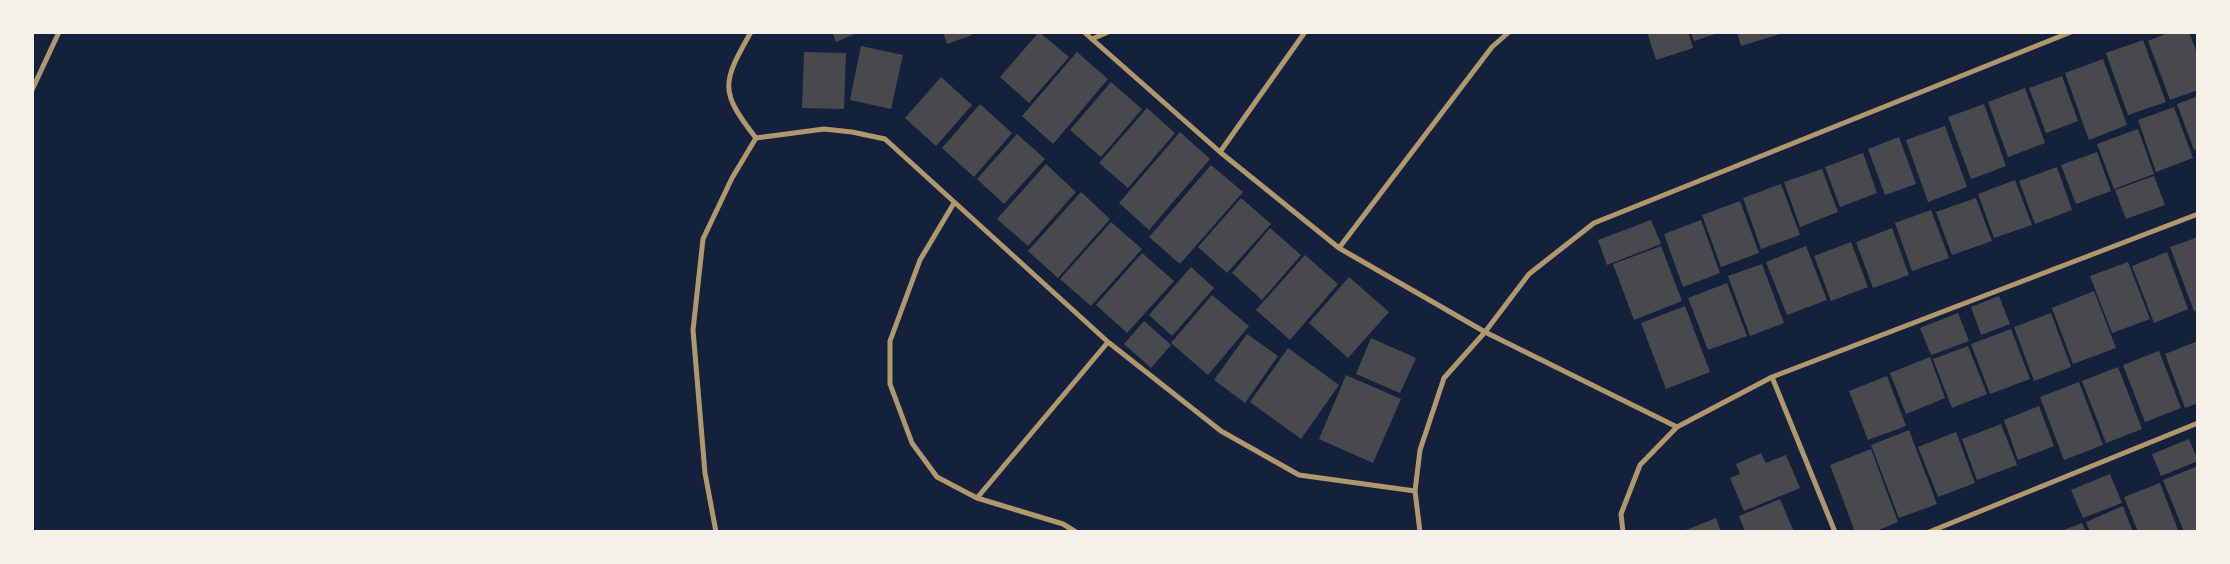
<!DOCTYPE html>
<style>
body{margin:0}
#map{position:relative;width:2230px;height:564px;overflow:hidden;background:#14213d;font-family:"Noto Sans",sans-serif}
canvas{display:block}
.frame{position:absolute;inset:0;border:34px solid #f6f1e7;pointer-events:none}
</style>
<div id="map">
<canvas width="2230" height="564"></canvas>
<div class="frame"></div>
</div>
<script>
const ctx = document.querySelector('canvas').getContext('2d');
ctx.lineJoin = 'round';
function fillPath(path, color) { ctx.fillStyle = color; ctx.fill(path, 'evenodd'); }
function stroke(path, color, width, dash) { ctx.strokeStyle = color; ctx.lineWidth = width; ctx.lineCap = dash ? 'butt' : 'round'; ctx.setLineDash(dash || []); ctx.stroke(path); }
const building = new Path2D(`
 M832 32H857V33L836 42Z
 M943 32H971L972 35 947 44Z
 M1039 32 1069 57 1029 103 1000 77Z
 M1647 32H1688L1693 48 1656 60Z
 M1691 32H1718V33L1694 41Z
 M1737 32H1783V33L1741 46Z
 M2170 32H2189L2198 56V90L2170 100 2148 41Z
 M2143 40 2166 102 2128 115 2106 53Z
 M861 46 903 55 891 109 850 100Z
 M804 52 846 53 844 109 802 108Z
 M1077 52 1108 79 1053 144 1022 116Z
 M2103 59 2127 125 2089 140 2065 73Z
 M2062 76 2078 121 2046 133 2029 88Z
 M941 77 972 105 936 146 905 118Z
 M1111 82 1142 109 1101 157 1070 130Z
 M2025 88 2045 143 2008 157 1988 102Z
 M2198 96V149L2194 150 2177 104Z
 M980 104 1012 133 974 177 942 148Z
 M1984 104 2006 166 1971 179 1948 117Z
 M2174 107 2193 158 2156 172 2138 120Z
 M1147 108 1175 133 1128 188 1099 163Z
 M1945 126 1967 187 1928 202 1906 140Z
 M2138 129 2154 174 2114 189 2097 144Z
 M1180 132 1210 159 1149 230 1119 203Z
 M1017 134 1045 159 1004 204 977 179Z
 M1899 137 1916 184 1885 195 1868 149Z
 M2097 152 2111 191 2076 204 2061 165Z
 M1863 153 1877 193 1840 207 1825 167Z
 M1046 164 1076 192 1028 246 997 219Z
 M1211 165 1243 192 1180 264 1149 237Z
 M2057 167 2072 210 2035 224 2019 181Z
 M1822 169 1838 212 1800 227 1784 182Z
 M2154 176 2165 205 2126 219 2115 190Z
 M2015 180 2032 225 1994 238 1978 194Z
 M1781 184 1800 235 1761 249 1743 198Z
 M1081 192 1110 219 1058 278 1028 251Z
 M1241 198 1271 224 1227 273 1198 247Z
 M1976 198 1992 241 1952 255 1936 212Z
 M1740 201 1759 253 1721 267 1702 215Z
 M1931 210 1949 258 1912 271 1895 223Z
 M1651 220 1661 244 1607 265 1598 240Z
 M1701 220 1720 273 1683 287 1664 234Z
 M1111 222 1142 249 1091 306 1060 279Z
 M1270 228 1301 255 1262 300 1232 273Z
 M1892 228 1909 275 1873 288 1856 242Z
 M2198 237V310L2194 311 2170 247Z
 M1851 242 1868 287 1831 301 1814 256Z
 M1661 246 1682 301 1634 320 1613 264Z
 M1806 246 1827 300 1787 315 1766 262Z
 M2167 252 2188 309 2154 323 2132 266Z
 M1142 253 1174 281 1127 333 1096 305Z
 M1305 255 1338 284 1290 340 1256 310Z
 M2128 262 2150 319 2112 333 2090 276Z
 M1762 264 1784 323 1750 336 1728 276Z
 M1191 267 1214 288 1172 336 1149 315Z
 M1349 277 1389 312 1348 358 1309 323Z
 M1727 283 1747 336 1708 350 1688 298Z
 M2094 291 2116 348 2073 364 2052 308Z
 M1212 295 1249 326 1208 375 1171 343Z
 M1999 296 2010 324 1981 335 1971 307Z
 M1685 306 1710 372 1666 389 1641 323Z
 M1958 313 1969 341 1931 355 1920 328Z
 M2051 313 2071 367 2034 381 2014 327Z
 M1144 321 1171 345 1151 368 1124 344Z
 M2011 329 2030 379 1990 394 1971 344Z
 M1247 334 1278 356 1245 403 1214 380Z
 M1371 338 1416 358 1400 393 1356 374Z
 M2198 341V403L2185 408 2165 354Z
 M1968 346 1987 394 1952 408 1933 359Z
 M1288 348 1339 385 1301 439 1250 402Z
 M2159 351 2181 408 2145 422 2123 365Z
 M1930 357 1945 398 1906 414 1890 373Z
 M2118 367 2142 429 2106 443 2082 381Z
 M1346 375 1401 399 1373 463 1319 439Z
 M1887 376 1906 426 1868 440 1849 391Z
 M2079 382 2103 445 2064 460 2040 397Z
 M2039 406 2054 446 2018 460 2004 420Z
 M2001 424 2017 465 1977 480 1962 439Z
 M1909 430 1937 504 1899 518 1871 445Z
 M1956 432 1975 483 1938 497 1918 447Z
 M2189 439 2198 461 2161 476 2152 454Z
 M1871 449 1898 522 1874 532H1855L1830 465Z
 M1761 453 1766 463 1786 455 1800 488 1744 511 1730 478 1740 474 1736 464Z
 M2198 466V532H2184L2163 480Z
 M2110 474 2122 503 2083 518 2071 490Z
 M2160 483 2178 530 2138 532 2124 497Z
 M1780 499 1794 532H1745L1739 516Z
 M2123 506 2133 532H2090L2086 522Z
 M1716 518 1721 532H1687L1686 530Z
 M2082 523 2086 532H2061V531Z`);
const minor = new Path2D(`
 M1084 32 1220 152 1339 248 1485 332 1677 427
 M1092 39 1108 32
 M32 90 59 32
 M756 138 824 129 852 132 885 139 1108 342 1221 431 1299 475 1415 491
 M1220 152 1305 32
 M954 203 920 260 890 341V384L912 443 937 477 977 498 1063 524 1076 532
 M1339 248 1492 47 1509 32
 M1772 377 1835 532
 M977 498 1108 342
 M716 532 705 473 693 330 703 239 732 178 756 138C719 91 722 83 751 32
 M1420 532 1415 491 1420 450 1444 378 1485 332 1529 274 1594 223 2071 32
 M1623 532 1621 514 1640 465 1677 427 1772 377 2198 214
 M1929 532 2198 423`);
fillPath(building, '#48494c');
stroke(minor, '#b1986c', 5);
</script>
